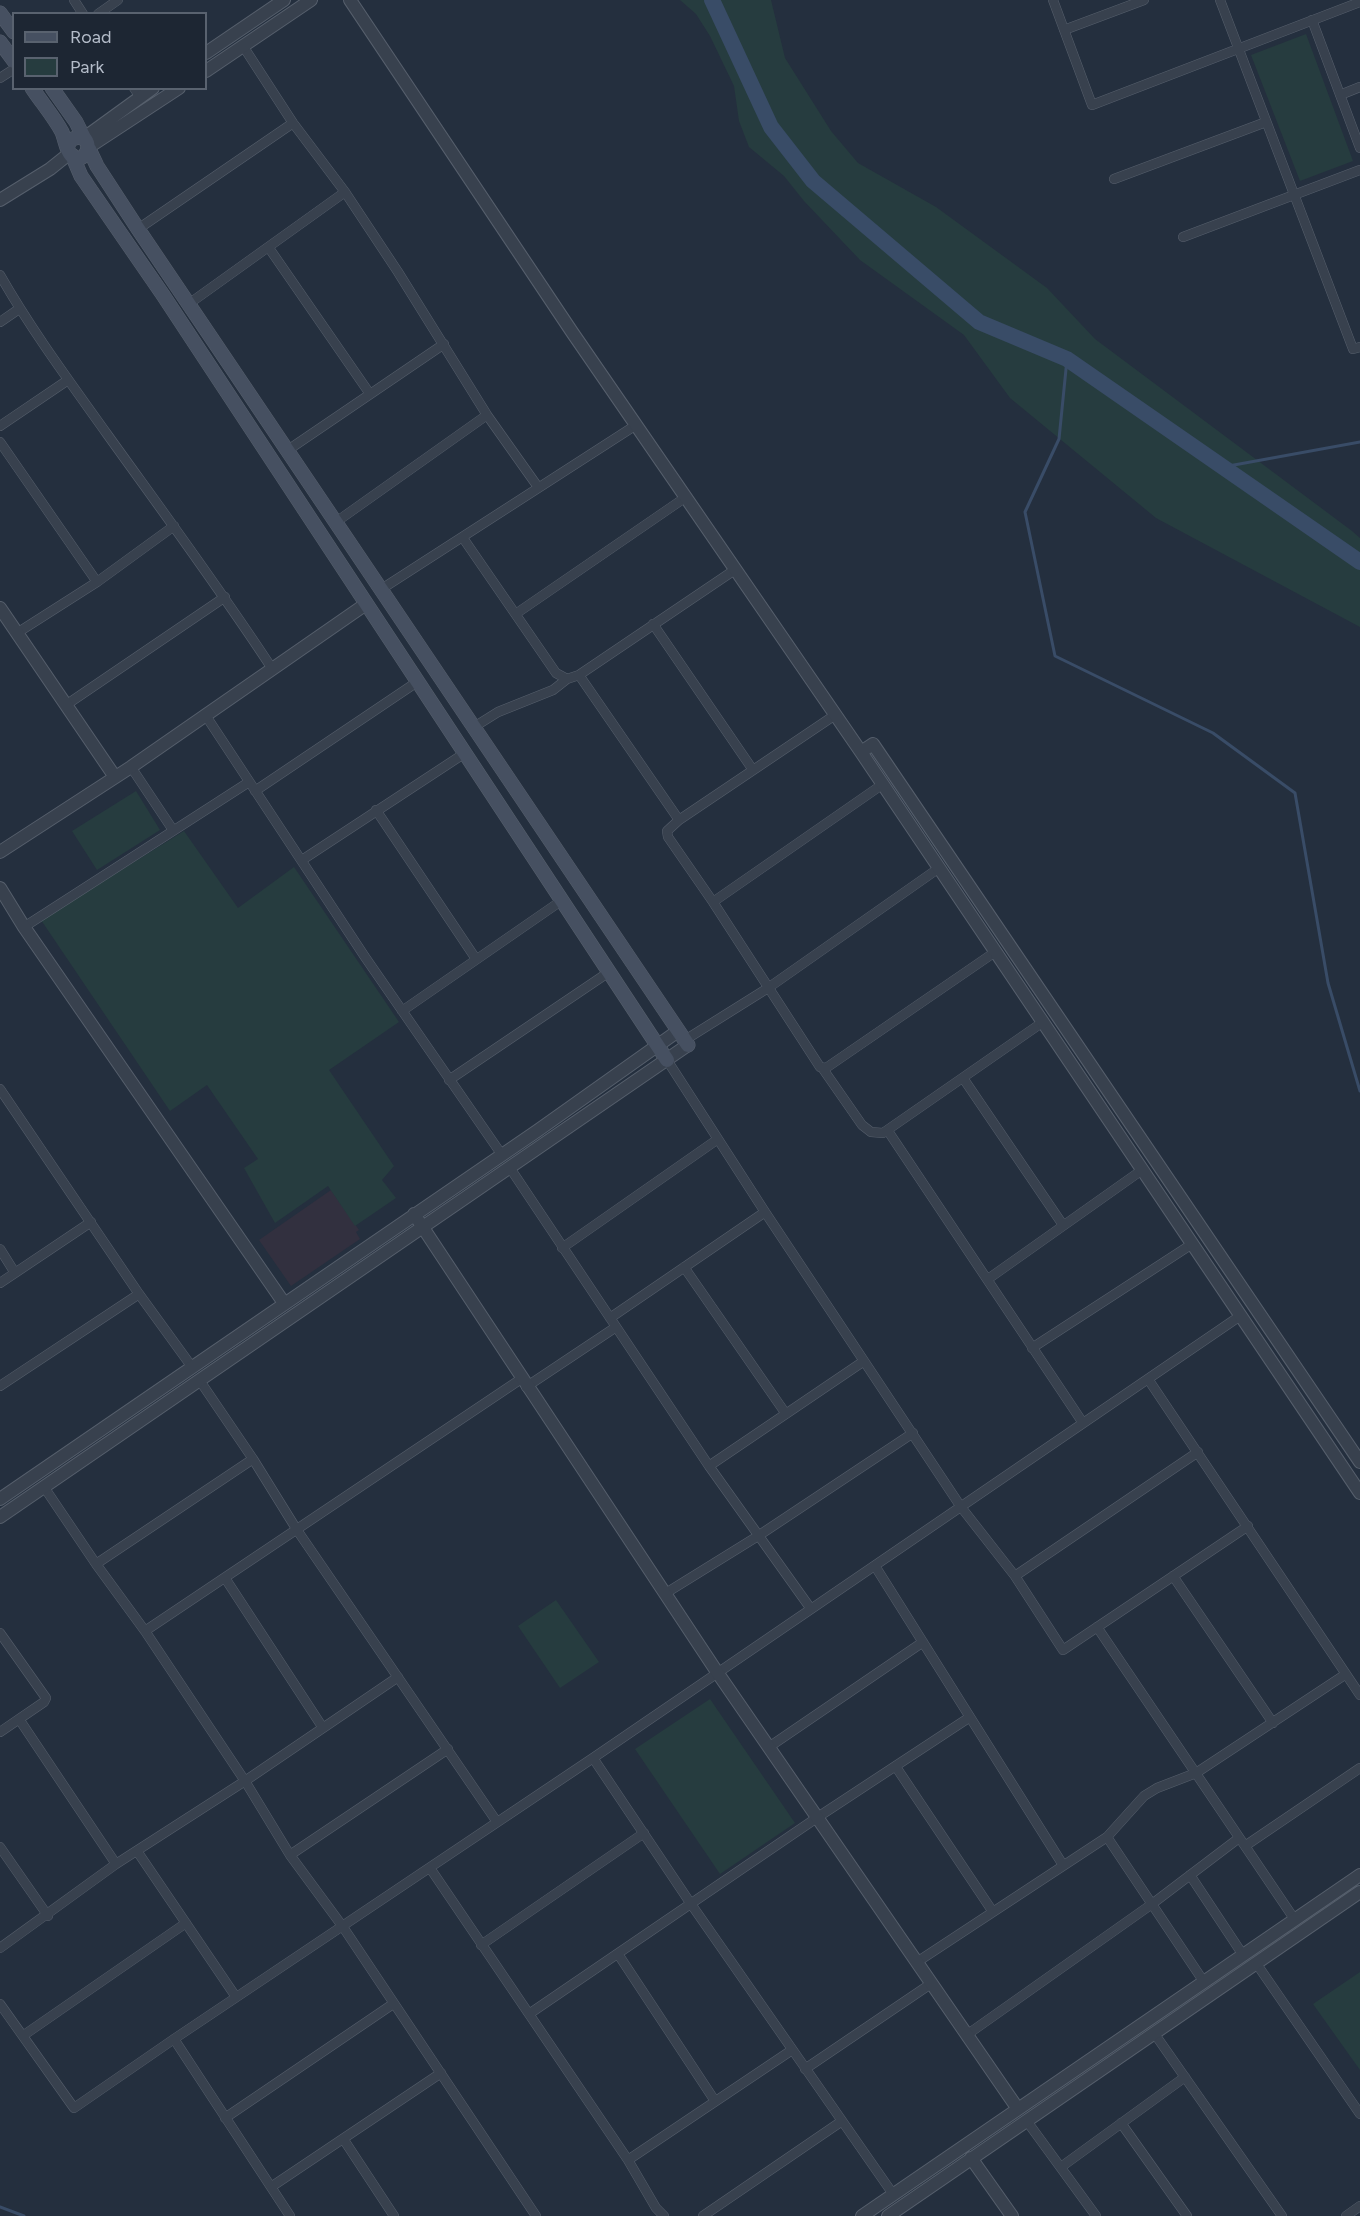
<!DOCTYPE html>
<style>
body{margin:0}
#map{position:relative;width:1360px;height:2216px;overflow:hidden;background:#242f3e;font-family:Figtree,sans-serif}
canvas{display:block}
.legend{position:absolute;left:12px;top:12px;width:195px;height:78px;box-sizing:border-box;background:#1d2633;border:2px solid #59626f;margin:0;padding:8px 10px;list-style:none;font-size:18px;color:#b4bcc9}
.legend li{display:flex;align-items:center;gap:12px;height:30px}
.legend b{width:30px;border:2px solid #59626f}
</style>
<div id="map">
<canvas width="1360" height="2216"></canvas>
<ul class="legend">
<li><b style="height:8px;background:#465061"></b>Road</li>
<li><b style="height:16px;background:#263c3f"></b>Park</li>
</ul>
</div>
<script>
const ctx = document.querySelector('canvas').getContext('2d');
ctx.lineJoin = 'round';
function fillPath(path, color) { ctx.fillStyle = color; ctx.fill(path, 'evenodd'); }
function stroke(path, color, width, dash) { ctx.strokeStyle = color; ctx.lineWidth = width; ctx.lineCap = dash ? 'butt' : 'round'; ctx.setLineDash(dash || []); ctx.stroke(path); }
const medical = new Path2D(`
 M331 1190 359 1230 356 1232 360 1239 291 1286 259 1240Z`);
const green = new Path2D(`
 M680 0H771L785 58 831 131 858 163 936 207 1047 288 1095 339 1352 531 1360 538V627L1156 518 1010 398 964 335 860 260 804 201 784 176 749 147 739 121 734 86 710 36 696 14Z
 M1306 34 1353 161 1300 181 1251 55Z
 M136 791 160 830 97 870 72 831Z
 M184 831 238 908 294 867 399 1022 329 1070 394 1166 382 1180 396 1198 355 1226 328 1186 275 1223 244 1168 258 1159 207 1085 170 1111 41 920Z
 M556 1600 599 1662 560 1688 518 1626Z
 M710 1699 795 1823 720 1874 635 1749Z
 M1360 1972V2070L1313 2004Z`);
const stream = new Path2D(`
 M1067 359 1059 439 1025 512 1055 656 1213 733 1295 793 1328 983 1360 1091
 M1223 467 1360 442
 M0 2207 24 2216`);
const river = new Path2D(`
 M712 0 771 127 813 181 979 322 1067 359 1360 562`);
const minor = new Path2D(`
 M74 0 83 14
 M1053 0 1092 105 1360 2
 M1220 0 1353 349 1360 347
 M98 14 118 0
 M1312 20 1360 148
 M1064 30 1144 0
 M243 46 293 123 345 192 398 272 487 415 538 487
 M0 78 14 69
 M134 88 140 97
 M1340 95 1360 87
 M1114 179 1266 122
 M138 229 293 123
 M1183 237 1360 170
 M269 248 370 394
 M0 275C32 331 70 382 107 434 163 512 220 589 273 670
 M190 303 345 192
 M0 322 19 309
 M0 426 68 380
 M0 442 97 582
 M288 450 444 344
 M336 522 487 415
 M463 538 556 673 567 679 579 675 736 569
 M380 590 636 425
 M517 613 686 497
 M653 624 753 770
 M17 633 97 582 174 526
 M579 675 679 820
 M66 705 225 597
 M835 715 679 820 667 831 668 837 713 902 820 1067 826 1068 995 952
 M206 716 365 957 502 1155
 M474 727 498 712 553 690 567 679
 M131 767 173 830
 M255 791 417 682
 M376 810 476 959
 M302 860 465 753
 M713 902 883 784
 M24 927 249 782
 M402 1011 561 901
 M685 1040 768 988 939 868
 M667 1060 765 1212 961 1507 1015 1576 1063 1650 1248 1526
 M823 1069 862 1125 871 1132 883 1133 1043 1022
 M963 1078 1063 1225
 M449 1080 609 972
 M0 1089 139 1294 192 1367
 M888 1131 1083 1423
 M510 1168 709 1466 811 1609
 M562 1248 718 1139
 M0 1249 15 1273
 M684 1267 786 1414
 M988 1279 1142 1170
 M0 1283 91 1222
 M610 1318 765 1212
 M1032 1348 1192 1244
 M1148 1379 1360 1695
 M200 1381 253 1459 297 1530 497 1822
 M0 1386 139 1294
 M526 1387 616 1327
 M709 1466 864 1361
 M44 1487 96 1564 145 1631 245 1781 290 1855 343 1927 536 2216
 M96 1564 253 1459
 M875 1566 1063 1865
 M1015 1576 1198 1452
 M1173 1576 1273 1723
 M225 1578 323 1728
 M666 1593 758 1536 913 1433
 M1097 1627 1295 1920
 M145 1631 521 1379
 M0 1633 46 1698 44 1702 0 1732
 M19 1719 116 1864
 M769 1747 923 1642
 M593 1758 691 1904 893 2194
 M896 1767 993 1912
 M1107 1837 1204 1982
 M1245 1846 1360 1768
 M0 1847 48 1916
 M137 1851 236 1997
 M290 1855 448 1749
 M430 1868 628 2160 656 2208 664 2216
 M1190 1875 1243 1955
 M481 1945 644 1833
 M0 1948 116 1864 245 1781 398 1677
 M618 1954 715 2101
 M917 1962 1107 1837 1144 1796 1157 1788 1196 1773 1346 1674
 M1256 1963 1360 2114
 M0 2004 74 2108 174 2039 593 1758 1240 1316
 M529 2014 818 1817 970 1717
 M1154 2033 1282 2216
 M968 2034 1152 1904 1239 1838
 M24 2035 186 1923
 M174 2039 290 2216
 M805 2069 932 1983
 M225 2118 393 2004
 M1026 2120 1096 2216
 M1121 2123 1187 2216
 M344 2140 394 2216
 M628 2160 792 2050
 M1061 2167 1185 2077
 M271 2187 441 2073
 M703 2216 842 2121
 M1346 2216 1360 2206`);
const tertiary = new Path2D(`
 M350 0 572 332 861 752 1360 1493
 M206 53 284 0
 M206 71 311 0
 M84 138 153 88
 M89 147 179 88
 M0 200 50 169 70 153
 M0 608 115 777
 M861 752 873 744 1360 1462
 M0 852 131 767 366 604
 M0 888 24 927 284 1303
 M414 1214 717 1672 1018 2109
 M0 1499 537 1131 678 1031
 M0 1517 688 1045
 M971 2158 1012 2216
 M862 2216 1360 1875
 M888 2216 1360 1892`);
const secondary = new Path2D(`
 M0 13 14 32
 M0 42 14 61
 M32 88C42 103 54 117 62 132 65 139 66 150 71 155 81 165 93 150 85 139L78 137 70 140 68 146
 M52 88 76 122 84 138
 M89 149 97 166 138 229 688 1045
 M72 155 81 176 163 295 667 1060`);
fillPath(medical, '#32303f');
fillPath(green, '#263c3f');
stroke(stream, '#394c67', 3);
stroke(river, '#394c67', 16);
stroke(minor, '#565f6c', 10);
stroke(tertiary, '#565f6c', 14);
stroke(secondary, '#565f6c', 15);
stroke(minor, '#38414e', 9);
stroke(tertiary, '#38414e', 12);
stroke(secondary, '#465061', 14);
</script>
